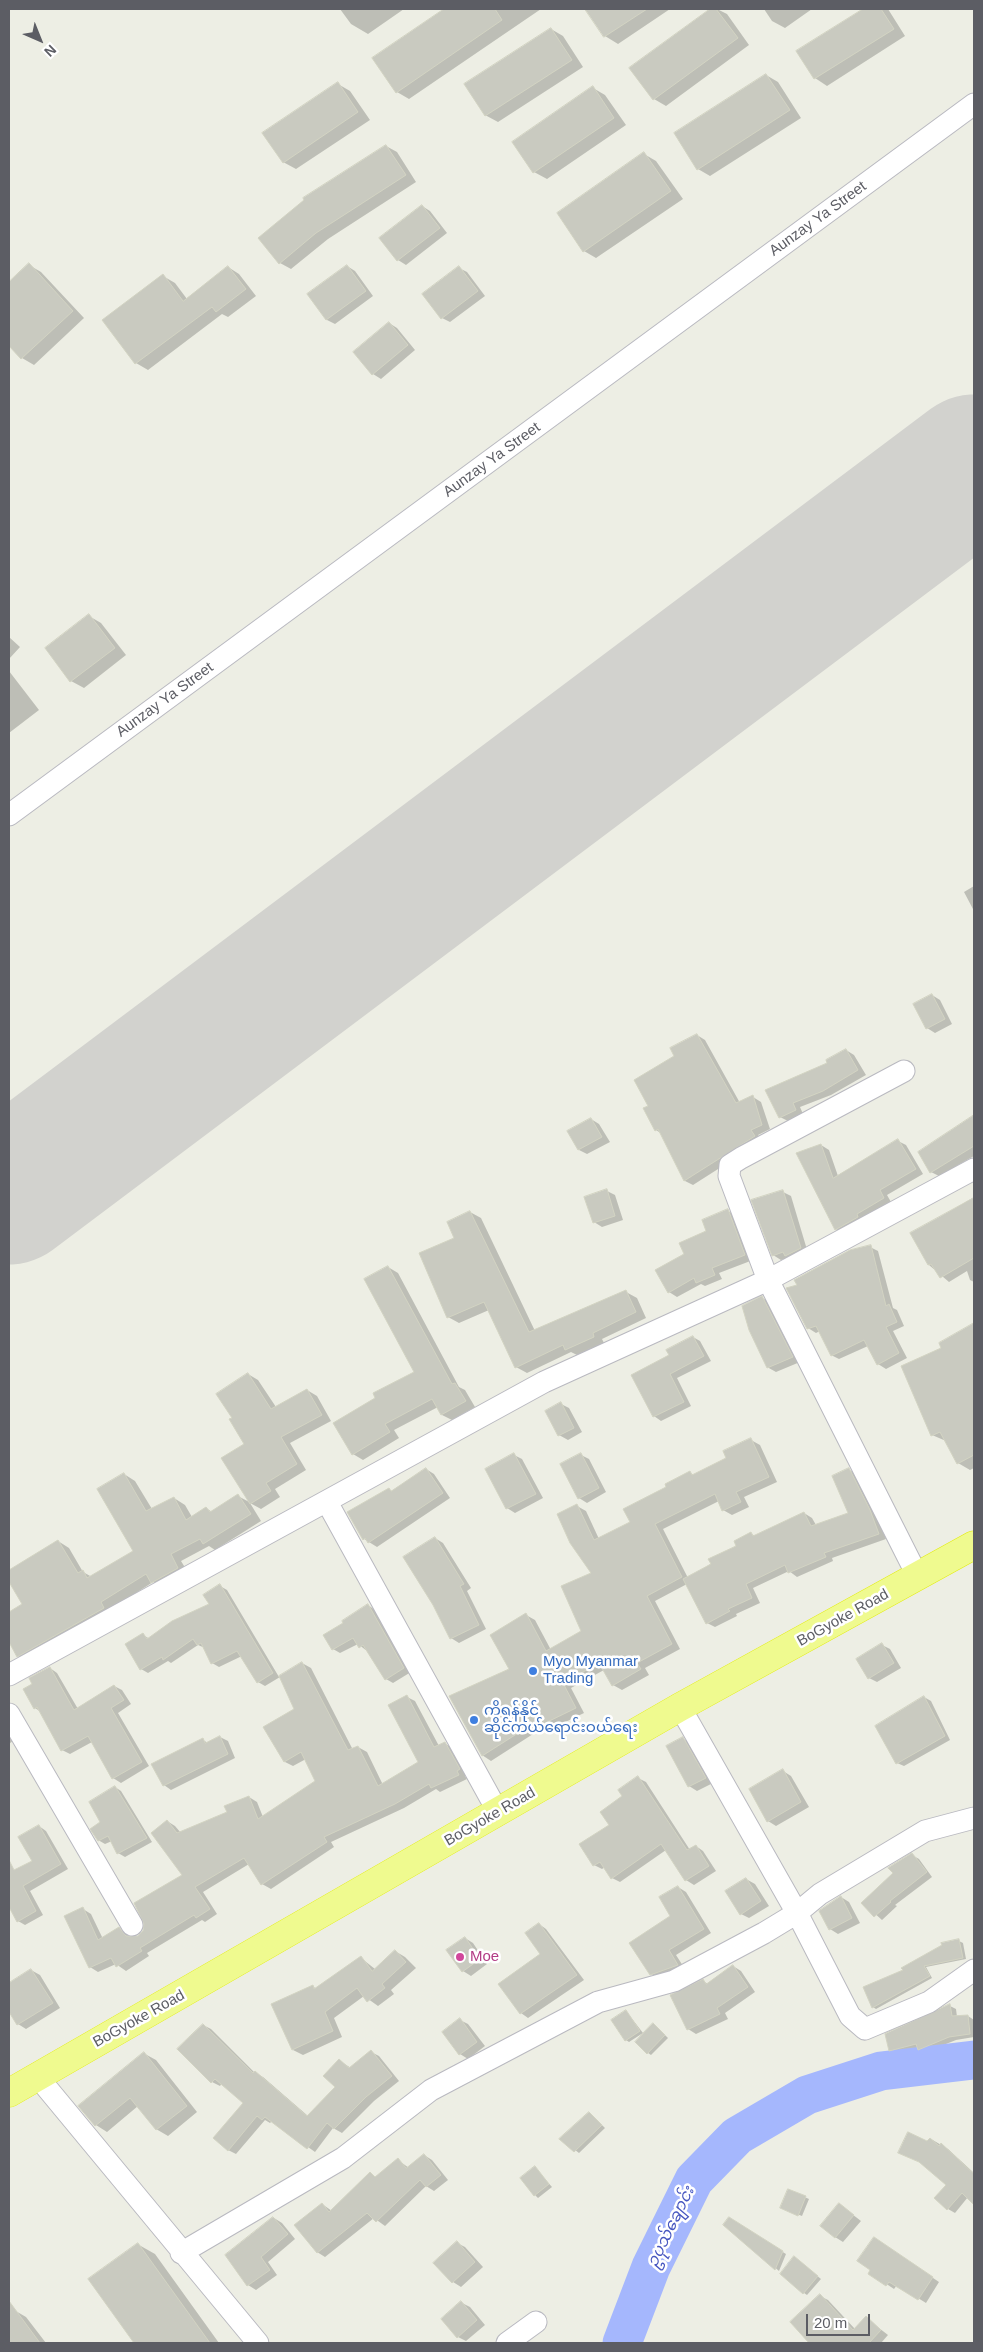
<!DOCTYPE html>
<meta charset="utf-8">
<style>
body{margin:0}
#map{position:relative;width:983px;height:2352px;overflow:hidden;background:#edeee4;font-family:Arial,sans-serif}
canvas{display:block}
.frame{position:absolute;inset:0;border:10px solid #5c5d64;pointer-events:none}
.north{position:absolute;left:15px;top:15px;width:50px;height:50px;-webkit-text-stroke:4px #fff;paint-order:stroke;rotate:136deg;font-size:14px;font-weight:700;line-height:20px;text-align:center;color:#5c5d64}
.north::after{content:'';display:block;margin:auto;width:18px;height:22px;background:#5c5d64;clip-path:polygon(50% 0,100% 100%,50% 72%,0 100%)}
.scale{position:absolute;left:806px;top:2314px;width:64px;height:22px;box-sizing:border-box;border:2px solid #5c5d64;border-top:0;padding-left:6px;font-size:15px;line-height:18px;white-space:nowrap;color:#5c5d64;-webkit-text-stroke:4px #fff;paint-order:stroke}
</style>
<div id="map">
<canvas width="983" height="2352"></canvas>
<div class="frame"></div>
<div class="north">N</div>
<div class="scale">20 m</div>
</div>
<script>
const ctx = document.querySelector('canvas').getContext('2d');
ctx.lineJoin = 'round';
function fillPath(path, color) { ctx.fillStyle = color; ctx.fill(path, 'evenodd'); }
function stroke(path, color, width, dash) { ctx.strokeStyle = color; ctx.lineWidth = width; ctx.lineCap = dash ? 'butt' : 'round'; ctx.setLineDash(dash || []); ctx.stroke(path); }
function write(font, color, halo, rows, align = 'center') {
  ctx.font = font + ' Arial,"Noto Sans Myanmar",sans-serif'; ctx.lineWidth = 5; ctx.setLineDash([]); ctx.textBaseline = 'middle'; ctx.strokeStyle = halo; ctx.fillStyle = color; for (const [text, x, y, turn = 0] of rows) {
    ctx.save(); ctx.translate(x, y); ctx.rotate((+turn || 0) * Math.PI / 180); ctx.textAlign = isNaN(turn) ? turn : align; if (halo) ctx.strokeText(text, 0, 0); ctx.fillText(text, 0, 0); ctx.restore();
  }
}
const shadow = new Path2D(`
 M340 9H404L368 34 351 24Z
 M446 9H541L409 99 397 92 374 58Z
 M593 9H670L618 44 605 36 589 12Z
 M712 9H717L727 14 749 45 666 106 654 99 631 68Z
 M764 9H812L785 28 772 21Z
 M866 9H888L905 36 827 86 815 78 798 51Z
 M551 29 563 36 583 67 498 122 485 115Z
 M766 75 778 82 801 118 710 176 698 169Z
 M338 84 350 91 370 120 296 169 283 162Z
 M593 88 605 95 626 125 547 179 534 172 514 142Z
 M386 146 397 152 416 182 328 239 291 269 280 263Z
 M644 154 656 161 683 199 596 258 584 251Z
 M422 206 430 211 447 233 406 265 398 260 381 238Z
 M29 265 41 272 84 318 34 365 22 358 9 344V284Z
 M347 266 355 271 373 296 335 324 327 320 309 295Z
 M228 267 239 274 256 296 228 317 222 314 148 370 136 363 104 320 163 276 175 283 187 299Z
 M459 268 467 272 485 296 450 322 442 318Z
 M389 323 397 328 415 350 381 379 373 374 355 353Z
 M89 616 101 623 126 655 84 688 71 681Z
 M9 637 20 647 9 659Z
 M9 671 39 710 9 733Z
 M974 886V911L964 892Z
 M932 995 940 1000 952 1024 935 1033 927 1028Z
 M697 1035 705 1040 740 1103 753 1097 761 1102 770 1129 758 1135 762 1141 693 1185 685 1181 662 1134 656 1130 650 1106 676 1057Z
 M846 1050 854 1055 866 1075 831 1095 800 1107 803 1114 788 1121 780 1117 829 1064Z
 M974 1117V1156L939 1176 931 1172 919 1152Z
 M591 1119 599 1124 610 1142 587 1154 579 1150Z
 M898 1141 906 1145 923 1174 887 1195 891 1202 844 1234 836 1229 821 1145 829 1150 838 1176Z
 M607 1191 615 1195 623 1220 602 1227 594 1222Z
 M783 1192 791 1196 808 1253 781 1260 773 1255Z
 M974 1197V1282L970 1280 967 1271 949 1282 929 1265 912 1234Z
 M728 1211 736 1215 753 1260 719 1273 722 1279 705 1286 701 1284 677 1297 669 1292 685 1255Z
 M470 1212 481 1218 535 1331 626 1292 637 1298 646 1318 602 1339 604 1343 577 1355 571 1352 527 1373 516 1367 489 1310 459 1323 448 1317 456 1238Z
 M870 1247 878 1251 893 1308 897 1310 904 1326 893 1331 907 1358 886 1369 878 1364 868 1346 839 1359 831 1355 820 1331 816 1333 808 1328 798 1286Z
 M388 1267 398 1273 459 1387 465 1390 475 1407 452 1420 442 1415 438 1407 394 1430 399 1438 363 1460 353 1454 377 1399 416 1372Z
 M762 1298 770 1302 800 1362 776 1372 767 1367Z
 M974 1325V1468L970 1470 958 1463 946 1441 932 1435 943 1348 941 1344Z
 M693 1337 700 1341 711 1361 677 1378 691 1406 661 1421 654 1416 670 1356Z
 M248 1374 258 1380 276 1407 307 1390 317 1396 331 1421 290 1443 306 1470 275 1489 280 1497 261 1509 250 1503 261 1521 215 1550 209 1546 181 1561 189 1574 164 1588 153 1582 29 1662 18 1656 9 1640V1614L24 1605 9 1579V1571L58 1541 69 1548 83 1572 92 1577 135 1551 124 1474 135 1481 152 1509 174 1498 185 1505 192 1517 206 1508 212 1512 238 1496 251 1503 245 1444 233 1418Z
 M561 1404 569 1408 582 1432 568 1440 559 1435 547 1411Z
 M751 1440 760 1445 777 1482 744 1497 749 1507 732 1515 723 1510 719 1501 663 1529 688 1578 738 1547 751 1534 756 1536 804 1513 812 1518 816 1525 850 1513 849 1470 857 1474 878 1516 886 1539 832 1558 833 1561 797 1577 789 1571 753 1588 760 1603 736 1614 737 1616 715 1627 707 1623 687 1584 655 1601 680 1649 645 1668 649 1675 622 1690 613 1685 604 1670 571 1688 584 1713 549 1730 544 1727 491 1761 482 1755 526 1615 535 1620 551 1650 583 1632 593 1574 577 1506 586 1511 599 1539 632 1523 668 1487 690 1473 694 1475 727 1459Z
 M514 1455 522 1459 543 1498 515 1513 507 1508 487 1469Z
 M581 1455 589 1459 606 1492 587 1503 579 1498 562 1465Z
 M426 1469 434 1474 450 1498 377 1547 364 1539 389 1490 392 1491Z
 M435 1538 443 1543 471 1588 467 1591 486 1629 459 1643 451 1638 435 1604Z
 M220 1586 227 1590 279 1677 302 1663 311 1668 353 1750 358 1747 367 1752 383 1785 420 1763 407 1697 415 1701 439 1746 445 1744 454 1748 468 1774 465 1776 467 1779 440 1792 436 1789 404 1808 331 1842 334 1847 271 1889 262 1884 249 1864 203 1892 217 1914 205 1922 202 1920 147 1953 149 1956 126 1971 116 1964 98 1972 90 1967 83 1909 91 1914 103 1939 119 1929 130 1937H138L144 1931 184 1875 167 1821 175 1826 181 1833 229 1813 249 1797 257 1802 263 1817 317 1782 306 1759 293 1766 285 1762 296 1710 280 1677 265 1686 258 1682 242 1656 219 1667 212 1663 205 1648 198 1645 171 1663 168 1661 148 1673 141 1669 143 1635 150 1639 210 1604Z
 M368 1605 375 1610 411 1672 393 1683 386 1679 367 1651 358 1644 340 1653 333 1649 345 1624Z
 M882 1645 890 1649 901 1668 877 1682 869 1678Z
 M50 1668 57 1673 78 1709 114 1686 122 1690 131 1704 118 1713 149 1766 121 1783 113 1778 92 1742 70 1754 62 1750 41 1712 35 1708 34 1684Z
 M924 1697 931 1701 950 1740 904 1766 897 1763Z
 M9 1731 14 1740 9 1744Z
 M220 1737 228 1741 235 1758 171 1790 164 1785 203 1740 208 1743Z
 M683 1739 691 1743 713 1783 697 1791 689 1786Z
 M783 1771 791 1776 809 1807 776 1826 768 1821Z
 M638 1778 646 1782 690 1850 696 1846 703 1851 716 1871 694 1885 686 1880 666 1850 620 1882 612 1878 605 1867 602 1869 594 1865 611 1826Z
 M115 1787 121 1791 152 1842 125 1857 118 1853 112 1841 105 1844 98 1840Z
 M39 1826 46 1831 68 1869 30 1891 43 1915 25 1925 18 1921 9 1904V1874L33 1861Z
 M912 1855 919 1859 932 1877 895 1905 897 1906 882 1920 863 1903Z
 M746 1879 755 1884 769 1906 749 1918 741 1914Z
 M678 1887 686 1892 711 1933 676 1955 685 1969 660 1978 651 1974 672 1916Z
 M841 1897 849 1902 860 1923 838 1934 830 1929Z
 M539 1924 546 1929 584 1980 528 2018 521 2013 542 1954Z
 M465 1938 473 1943 487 1964 471 1976 463 1971Z
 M959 1941 963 1943 966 1959 926 1967 932 1978 876 2009 873 2007 905 1971Z
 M395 1951 405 1957 416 1968 391 1990 394 1994 378 2006 364 1996 334 2018 342 2037 303 2055 293 2050 313 1986 316 1989 361 1958 375 1969Z
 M733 1966 741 1971 755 1992 725 2013 728 2019 696 2034 688 2029 703 1981 708 1984Z
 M31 1970 40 1975 60 2008 26 2029 18 2024 9 2009V1985Z
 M950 2006 956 2009 957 2017 968 2016 974 2020V2037L956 2040 926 2052 919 2048 897 2054 890 2051Z
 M626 2011 643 2033 629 2042 626 2040Z
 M460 2020 468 2024 485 2046 468 2059 460 2054Z
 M203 2025 211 2029 255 2073 263 2077 308 2116 337 2087 340 2061 351 2068 371 2052 379 2056 399 2081 374 2101 342 2133 333 2128 315 2152 272 2121 270 2123 265 2120 236 2154 228 2150 244 2103 222 2083 220 2086 212 2082Z
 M657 2027 668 2038 651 2055 648 2053Z
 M145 2054 156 2060 197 2112 168 2136 156 2129 138 2106 107 2132 96 2125Z
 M590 2113 605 2128 579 2153 561 2139Z
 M931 2139 948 2149 974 2173V2203L968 2197 955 2213 948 2209V2185L928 2143Z
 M424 2155 432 2160 448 2180 434 2191 426 2186 385 2226 374 2218 325 2257 317 2252 322 2204 332 2211 370 2174 376 2177 398 2160 409 2168Z
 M535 2168 552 2187 538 2198 535 2195Z
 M789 2190 809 2199 802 2216 784 2209Z
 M839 2204 861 2221 843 2242 835 2237Z
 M274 2218 282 2223 295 2239 268 2262 277 2275 256 2290 248 2285Z
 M729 2219 786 2254 779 2271 725 2224Z
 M457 2243 465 2247 483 2267 461 2287 453 2282Z
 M881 2243 939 2282 926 2303 897 2285 894 2289 870 2273Z
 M139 2245 155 2254 219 2343H136L90 2279Z
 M798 2260 821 2279 807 2295 804 2293Z
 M820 2296 828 2300 855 2329 866 2318 888 2335 881 2343H835L827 2335 818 2343 808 2340Z
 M462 2303 470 2307 485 2325 466 2341 458 2337Z
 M14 2310 26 2317 46 2343H9V2313Z`);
const river = new Path2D(`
 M622 2343 651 2267 694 2180 737 2136 807 2095 881 2071 974 2060`);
const runway = new Path2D(`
 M9 1192 974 467`);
const building = new Path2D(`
 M444 9H495L502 20 396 93 372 58Z
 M585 9H647L604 37Z
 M710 9H716L738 38 653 100 629 68Z
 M863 9H881L894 29 814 79 796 51Z
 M551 28 572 60 485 116 464 84Z
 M766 74 790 110 697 170 674 133Z
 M338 82 358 112 283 163 262 133Z
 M593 86 614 118 533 173 512 142Z
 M386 145 406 175 316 233 279 264 258 238 304 200 303 198Z
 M644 152 671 191 583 252 557 213Z
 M422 205 440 228 397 261 379 238Z
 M29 263 73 311 21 359 9 346V282Z
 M347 265 366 291 326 320 307 294Z
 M228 266 246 289 216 312 212 307 135 364 102 320 163 274 183 301Z
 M459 266 478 291 441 319 422 294Z
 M389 322 408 345 372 375 353 352Z
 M89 614 115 648 70 682 45 648Z
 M932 994 945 1019 926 1029 913 1004Z
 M697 1034 736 1103 753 1095 762 1125 751 1130 755 1136 684 1181 658 1129 655 1131 643 1108 648 1106 634 1080 674 1056 670 1048Z
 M846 1049 858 1070 823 1091 793 1103 796 1110 779 1118 765 1090 827 1063 826 1060Z
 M974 1115V1146L930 1173 918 1152Z
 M591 1118 602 1137 578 1150 567 1131Z
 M898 1139 916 1169 880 1190 884 1198 857 1214 858 1217 835 1230 796 1153 821 1144 833 1178Z
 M607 1189 615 1216 593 1223 584 1197Z
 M783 1190 801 1248 785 1256 783 1252 772 1256 751 1200Z
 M974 1198V1258L940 1278 931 1264 928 1265 910 1233Z
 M728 1209 745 1255 712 1268 715 1275 696 1283 694 1278 668 1293 655 1270 684 1254 679 1243 706 1231 702 1220Z
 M470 1211 529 1332 626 1290 636 1312 593 1333 594 1337 565 1350 563 1345 515 1368 484 1302 447 1318 419 1253 454 1238 447 1222Z
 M871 1245 886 1306 889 1304 897 1322 886 1327 899 1353 877 1365 864 1340 831 1356 816 1326 807 1329 786 1288 797 1285 794 1280 850 1250Z
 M388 1266 452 1384 455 1383 466 1401 441 1415 432 1399 385 1424 390 1432 352 1455 333 1423 375 1398 373 1393 414 1372 364 1279Z
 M762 1296 793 1357 767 1368 749 1330 742 1306Z
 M974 1323V1455L957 1464 940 1432 931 1436 901 1366 941 1348 939 1343Z
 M693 1336 704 1356 670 1374 684 1402 653 1417 631 1375 669 1355 666 1350Z
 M248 1373 271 1409 307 1389 322 1415 281 1437 297 1464 266 1483 271 1491 250 1504 221 1458 244 1444 229 1419 232 1418 216 1394Z
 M561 1402 574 1428 558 1436 545 1411Z
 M751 1438 769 1477 736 1492 741 1502 722 1511 715 1494 655 1524 682 1577 647 1596 672 1644 637 1663 641 1669 612 1686 599 1663 563 1683 576 1708 539 1726 537 1721 482 1756 449 1696 509 1669 490 1635 526 1613 546 1651 581 1631 561 1586 591 1573 570 1543 557 1514 577 1504 594 1540 630 1522 623 1509 666 1487 665 1484 690 1471 692 1475 726 1458 723 1451Z
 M514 1453 536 1494 506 1509 485 1469Z
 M581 1453 599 1488 578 1499 560 1464Z
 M426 1468 443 1493 368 1543 365 1538 363 1540 347 1512 389 1488 391 1491Z
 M849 1468 870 1510 879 1534 824 1553 826 1557 788 1573 785 1565 746 1584 752 1598 728 1609 730 1611 706 1624 683 1579 711 1564 708 1559 736 1546 734 1541 751 1532 753 1536 804 1512 811 1526 848 1513 832 1476Z
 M124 1473 146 1511 174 1497 186 1520 206 1507 210 1512 238 1494 251 1514 203 1544 200 1539 171 1554 178 1568 151 1583 146 1574 101 1602 104 1608 17 1657 9 1642V1612L22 1604 9 1582V1570L58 1540 78 1573 83 1570 87 1578 133 1551 97 1489Z
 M435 1537 464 1584 460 1586 479 1625 450 1639 433 1605 403 1557Z
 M220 1584 273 1673 257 1683 237 1651 211 1664 201 1643 197 1645 193 1639 163 1660 162 1657 140 1670 125 1644 143 1633 147 1639 172 1621 209 1604 203 1595Z
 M368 1604 404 1668 385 1680 363 1645 359 1648 353 1638 332 1650 323 1635 343 1623 342 1621Z
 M882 1643 894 1663 868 1679 856 1659Z
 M302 1662 348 1750 358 1746 378 1786 418 1762 388 1705 407 1695 434 1747 445 1742 460 1769 457 1771 459 1775 431 1788 429 1784 395 1804 324 1837 327 1842 261 1885 244 1858 195 1887 210 1909 196 1918 194 1915 140 1948 142 1951 116 1967 111 1958 89 1968 64 1916 83 1907 98 1940 119 1927 126 1936H138L143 1931 144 1924 134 1903 182 1875 151 1833 167 1820 177 1833 227 1812 224 1806 249 1796 258 1819 315 1781 301 1752 284 1762 263 1727 294 1709 279 1676Z
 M50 1667 74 1710 114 1685 124 1700 111 1708 142 1762 112 1779 88 1736 61 1751 37 1707 34 1709 23 1689 32 1684 29 1678Z
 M924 1696 945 1736 896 1764 875 1726Z
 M220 1736 228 1754 163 1786 151 1764 203 1738 205 1743Z
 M683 1737 706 1778 688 1787 666 1746Z
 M783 1769 801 1802 767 1822 749 1789Z
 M638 1776 687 1850 696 1845 709 1866 685 1881 661 1844 611 1879 600 1862 593 1866 579 1844 609 1825 600 1812 622 1796 618 1790Z
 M115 1786 147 1838 117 1854 108 1836 98 1841 90 1829 100 1822 89 1802Z
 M39 1825 61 1864 23 1886 36 1911 17 1922 9 1907V1860L14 1870 32 1861 18 1837Z
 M912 1853 927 1872 890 1901 891 1902 874 1917 861 1903 893 1873 888 1868Z
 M746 1878 761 1901 740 1915 725 1891Z
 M678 1886 704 1929 669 1950 678 1965 650 1975 629 1943 670 1916 659 1897Z
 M841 1896 852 1918 829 1930 819 1911Z
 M539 1923 577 1975 520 2014 498 1984 540 1954 525 1933Z
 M465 1937 480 1959 462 1972 446 1950Z
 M959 1939 963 1958 924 1966 930 1976 872 2008 863 1987 903 1970 901 1968 942 1945 941 1943Z
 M395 1950 406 1962 382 1984 385 1988 367 2002 357 1988 325 2012 333 2031 292 2050 271 2004 313 1985 314 1989 361 1956 372 1971Z
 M733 1965 748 1987 717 2008 720 2014 687 2030 670 1995 703 1979 706 1984Z
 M31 1969 53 2003 17 2025 9 2012V1983Z
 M950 2004 952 2016 968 2015 970 2034 949 2037 918 2050 916 2044 889 2051 885 2034Z
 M626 2010 640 2031 625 2041 611 2020Z
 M460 2018 477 2042 459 2055 442 2032Z
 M653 2023 665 2035 647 2054 635 2042Z
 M203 2024 253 2073 255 2071 307 2116 335 2087 323 2076 339 2059 349 2068 371 2050 392 2076 366 2097 334 2129 327 2123 307 2149 265 2117 262 2120 257 2116 228 2151 213 2138 243 2103 215 2079 211 2083 177 2049Z
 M144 2052 187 2106 156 2130 130 2098 95 2126 78 2106Z
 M589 2112 602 2125 574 2152 559 2139Z
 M908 2132 927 2141 930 2138 939 2146 941 2143 974 2174V2205L962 2193 947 2210 934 2198 946 2185 919 2162 898 2153Z
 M424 2154 441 2175 426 2187 420 2180 376 2222 367 2213 317 2253 294 2225 322 2203 329 2212 370 2172 375 2177 398 2158 406 2168Z
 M535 2166 549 2184 534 2196 520 2178Z
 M788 2189 806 2196 798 2216 780 2208Z
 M839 2203 854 2215 835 2238 820 2226Z
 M273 2217 288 2234 261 2257 270 2270 247 2286 225 2255Z
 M729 2217 783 2251 775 2270 723 2225Z
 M874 2237 933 2277 918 2300 889 2282 886 2286 868 2274 870 2270 857 2261Z
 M457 2241 475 2262 452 2283 433 2263Z
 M138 2243 210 2343H134L88 2279Z
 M794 2256 818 2276 803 2294 780 2274Z
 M820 2294 853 2330 866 2316 881 2330 869 2343H809L790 2322Z
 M9 2301 40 2343H9Z
 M461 2301 477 2320 457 2338 441 2319Z`);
const minor = new Path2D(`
 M9 815 974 104
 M904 1071 741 1158 730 1165 729 1176 768 1280 918 1577
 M327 1502 498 1812
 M9 1675 544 1382 768 1280 974 1169
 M9 1714 132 1925
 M974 1818 925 1831 820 1894 797 1913 850 2016 865 2029 929 2002 974 1970
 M37 2076 258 2343
 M181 2253 343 2158 431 2090 598 2002 674 1981 764 1933 797 1913 680 1707
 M507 2343 536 2322`);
const highway = new Path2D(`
 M9 2093 680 1707 974 1545`);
const markers = [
 [533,1671,5,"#3f7fe0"],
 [474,1720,5,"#3f7fe0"],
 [460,1957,5,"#d1479c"]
];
const streetNames = [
 ["Aunzay Ya Street",818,219,-36],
 ["Aunzay Ya Street",492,460,-36],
 ["Aunzay Ya Street",165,700,-36],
 ["BoGyoke Road",843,1618,-29],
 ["BoGyoke Road",490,1817,-30],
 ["BoGyoke Road",139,2019,-29]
];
const shopNames = [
 ["Myo Myanmar",543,1662],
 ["Trading",543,1679],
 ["ကိုရန်နိုင်",484,1711],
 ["ဆိုင်ကယ်ရောင်းဝယ်ရေး",484,1728]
];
const hotelNames = [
 ["Moe",470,1957]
];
const waterNames = [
 ["ဥပုသ်ချောင်း",671,2227,-64]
];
fillPath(shadow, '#0003');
stroke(river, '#a5b7fd', 39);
stroke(runway, '#d2d2ce', 145);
fillPath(building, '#c9cac0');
stroke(building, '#d2d3c2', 1);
stroke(minor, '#b9b9c0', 23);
stroke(highway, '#e2ec06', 29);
stroke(minor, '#fff', 21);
stroke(highway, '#effa8f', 28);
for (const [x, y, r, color] of markers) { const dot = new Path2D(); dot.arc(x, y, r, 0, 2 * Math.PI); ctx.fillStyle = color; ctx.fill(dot); stroke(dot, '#fff', 2); }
write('15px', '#5c5d64', '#fff', streetNames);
write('15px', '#366cbe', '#fff', shopNames, 'left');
write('15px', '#b23c85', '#fff', hotelNames, 'left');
write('italic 16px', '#4757c0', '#fff', waterNames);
</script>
